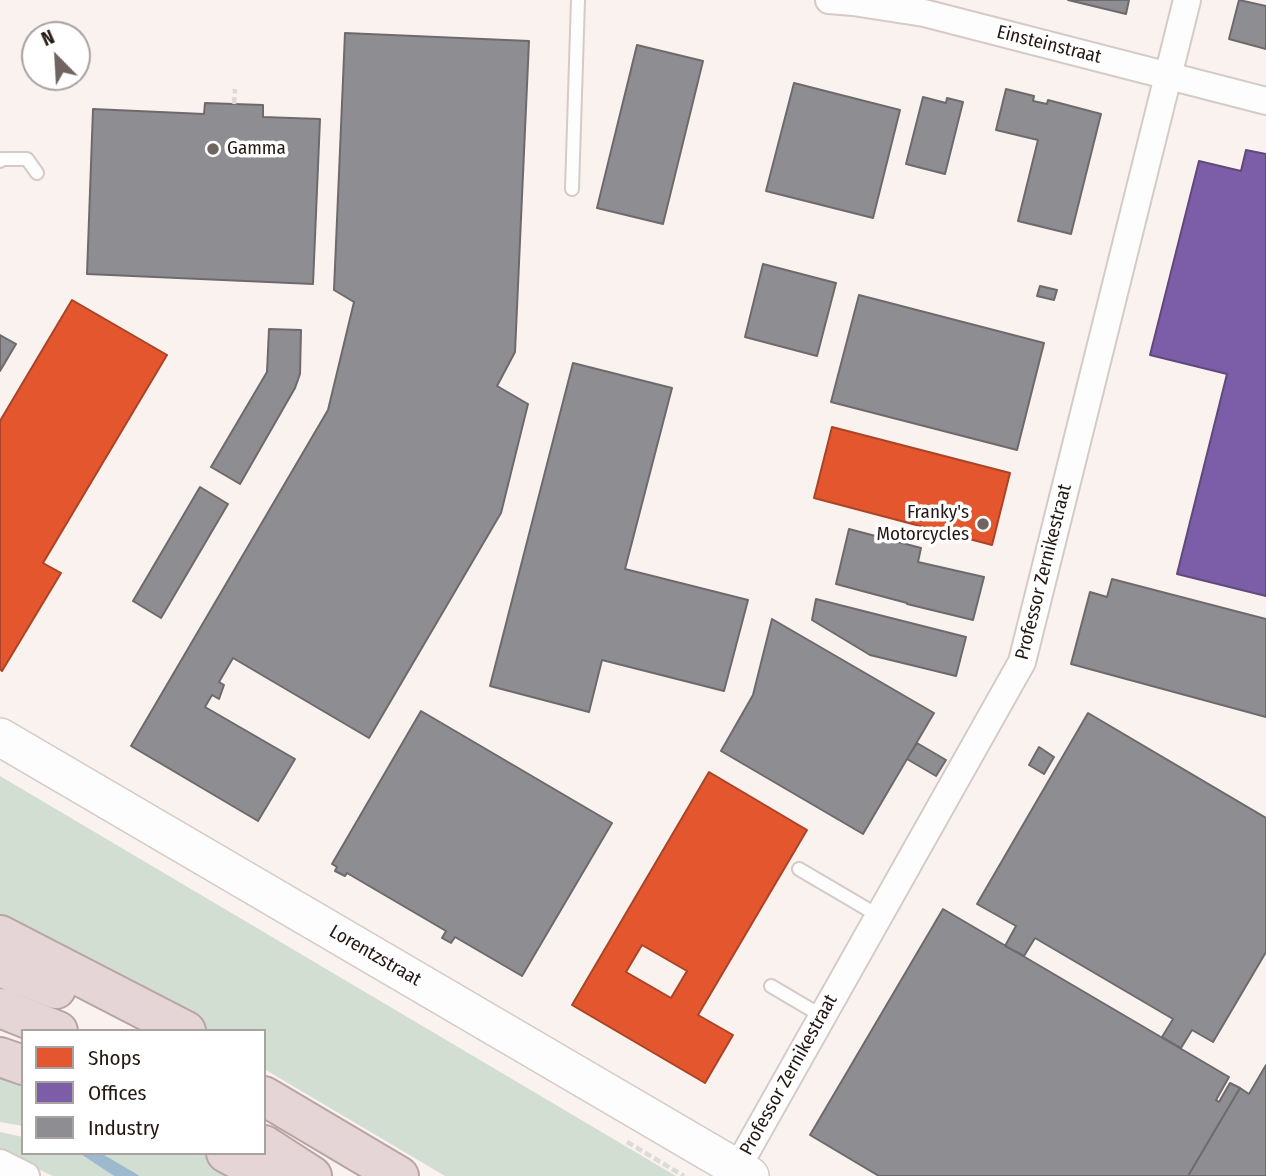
<!DOCTYPE html>
<style>
body{margin:0}
#map{position:relative;width:1266px;height:1176px;overflow:hidden;background:#faf2ef;font-family:"Fira Sans Condensed",sans-serif}
canvas{display:block}
.legend{position:absolute;left:21px;top:1029px;width:245px;height:126px;box-sizing:border-box;background:#fff;border:2px solid #a8a3a1;margin:0;padding:9px 12px;list-style:none;font-size:21px;color:#251813}
.legend li{display:flex;align-items:center;gap:14px;height:35px}
.legend b{width:35px;border:2px solid #a8a3a1}
.north{position:absolute;left:21px;top:21px;width:70px;height:70px;box-sizing:border-box;background:#fff;border:2px solid #a8a3a1;border-radius:50%;rotate:336deg;font-size:19px;font-weight:700;line-height:28px;text-align:center;color:#251813}
.north::after{content:'';display:block;margin:auto;width:24px;height:32px;background:#706460;clip-path:polygon(50% 0,100% 100%,50% 72%,0 100%)}
</style>
<div id="map">
<canvas width="1266" height="1176"></canvas>
<ul class="legend">
<li><b style="height:19px;background:#e4572e"></b>Shops</li>
<li><b style="height:19px;background:#7b5ea7"></b>Offices</li>
<li><b style="height:19px;background:#8d8d92"></b>Industry</li>
</ul>
<div class="north">N</div>
</div>
<script>
const ctx = document.querySelector('canvas').getContext('2d');
ctx.lineJoin = 'round';
function fillPath(path, color) { ctx.fillStyle = color; ctx.fill(path, 'evenodd'); }
function stroke(path, color, width, dash) { ctx.strokeStyle = color; ctx.lineWidth = width; ctx.lineCap = dash ? 'butt' : 'round'; ctx.setLineDash(dash || []); ctx.stroke(path); }
function write(font, color, halo, rows, align = 'center') {
  ctx.font = font + ' "Fira Sans Condensed",sans-serif'; ctx.lineWidth = 7; ctx.setLineDash([]); ctx.textBaseline = 'middle'; ctx.strokeStyle = halo; ctx.fillStyle = color; for (const [text, x, y, turn = 0] of rows) {
    ctx.save(); ctx.translate(x, y); ctx.rotate((+turn || 0) * Math.PI / 180); ctx.textAlign = isNaN(turn) ? turn : align; if (halo) ctx.strokeText(text, 0, 0); ctx.fillText(text, 0, 0); ctx.restore();
  }
}
const green = new Path2D(`
 M0 776 676 1176H445L264 1069V1031H195L0 921Z
 M0 1066 23 1073V1126L0 1122Z
 M0 1132 23 1137V1153H79L114 1176H53L0 1151Z
 M101 1153H207L244 1176H140Z`);
const water = new Path2D(`
 M79 1153H101L140 1176H114Z`);
const shops = new Path2D(`
 M72 300 167 355 43 563 61 573 2 671 0 669V421Z
 M832 427 1010 473 992 545 814 498Z
 M709 772 807 830 698 1015 733 1035 705 1083 572 1005ZM642 945 687 971 671 998 626 972Z`);
const offices = new Path2D(`
 M1246 150 1266 154V596L1177 574 1227 374 1150 355 1199 161 1241 171Z`);
const industry = new Path2D(`
 M1068 0H1129L1126 14Z
 M1239 0 1266 6V49L1229 39Z
 M345 33 529 41 515 352 497 386 528 404 501 513 369 738 233 658 219 682 224 685 219 699 212 695 205 707 295 759 258 821 131 746 328 410 354 302 334 290Z
 M637 45 703 61 663 224 597 208Z
 M794 83 900 110 873 218 766 191Z
 M1006 89 1034 96 1033 101 1047 104 1048 100 1101 114 1071 234 1018 221 1038 140 996 130Z
 M923 97 946 103 947 98 963 102 945 174 906 164Z
 M205 103 263 105V117L320 119 313 284 87 274 93 109 204 114Z
 M763 264 836 283 817 356 745 337Z
 M1040 286 1057 290 1054 300 1037 296Z
 M859 295 1044 343 1017 450 831 402Z
 M269 329 301 330 300 374 295 388 240 484 211 467 267 372Z
 M0 335 16 344 0 371Z
 M573 363 672 388 625 569 748 600 724 691 602 660 589 712 490 686Z
 M200 487 228 504 161 618 133 601Z
 M849 529 921 548 918 562 984 577 973 620 907 604V603L836 584Z
 M1112 579 1266 619V717L1071 664 1090 592 1107 597Z
 M816 599 966 637 956 676 870 655 812 620Z
 M772 619 934 713 863 834 721 751 753 695Z
 M421 711 612 823 522 976 455 937 451 943 442 938 446 931 347 873 345 876 335 871 337 867 332 864Z
 M1088 713 1266 818V952L1213 1042 1192 1030 1181 1048 1162 1037 1173 1019 1035 938 1024 956 1005 946 1016 926 977 904Z
 M917 743 946 760 936 776 907 759Z
 M1039 747 1054 757 1044 774 1029 765Z
 M943 909 1229 1077 1216 1100 1219 1102 1230 1083 1240 1088 1188 1176H879L810 1135Z
 M1266 1065V1176H1188L1240 1088 1249 1094Z`);
const path = new Path2D(`
 M234 104 235 89
 M627 1142 684 1176`);
const lane = new Path2D(`
 M0 161 2 159H27L37 173
 M572 189 578 0
 M799 869 879 916
 M771 986 822 1016`);
const street = new Path2D(`
 M829 0 853 2 924 13 1266 101
 M0 1163 26 1176
 M737 1168 1022 662 1187 0`);
const secondary = new Path2D(`
 M0 737 750 1176`);
const highway = new Path2D(`
 M0 935 186 1031
 M0 967 56 989
 M0 1008 58 1031
 M0 1057 23 1065
 M264 1096 399 1176
 M264 1145 312 1176
 M226 1153 269 1176`);
const markers = [
 [213,149,7,"#706460"],
 [983,524,7,"#706460"]
];
const streetNames = [
 ["Einsteinstraat",1049,45,14],
 ["Professor Zernikestraat",1044,572,-76],
 ["Lorentzstraat",375,956,30],
 ["Professor Zernikestraat",789,1075,-61]
];
const poiNames = [
 ["Gamma",227,149],
 ["Franky's",969,513,"right"],
 ["Motorcycles",969,535,"right"]
];
fillPath(green, '#d2ded2');
fillPath(water, '#9db9cd');
fillPath(shops, '#e4572e');
stroke(shops, '#ab4426', 2);
fillPath(offices, '#7b5ea7');
stroke(offices, '#61497b', 2);
fillPath(industry, '#8d8d92');
stroke(industry, '#6e6a6c', 2);
stroke(lane, '#d4cac6', 16);
stroke(street, '#d4cac6', 30);
stroke(secondary, '#d4cac6', 40);
stroke(highway, '#b8a4a3', 42);
stroke(path, '#dddad9', 4.5, [7, 3.5]);
stroke(lane, '#fefdfd', 12);
stroke(street, '#fefdfd', 26);
stroke(secondary, '#fefdfd', 37);
stroke(highway, '#e6d5d6', 38);
for (const [x, y, r, color] of markers) { const dot = new Path2D(); dot.arc(x, y, r, 0, 2 * Math.PI); ctx.fillStyle = color; ctx.fill(dot); stroke(dot, '#fff', 2.5); }
write('19px', '#251813', '#fff', streetNames);
write('19px', '#251813', '#fff', poiNames, 'left');
</script>
